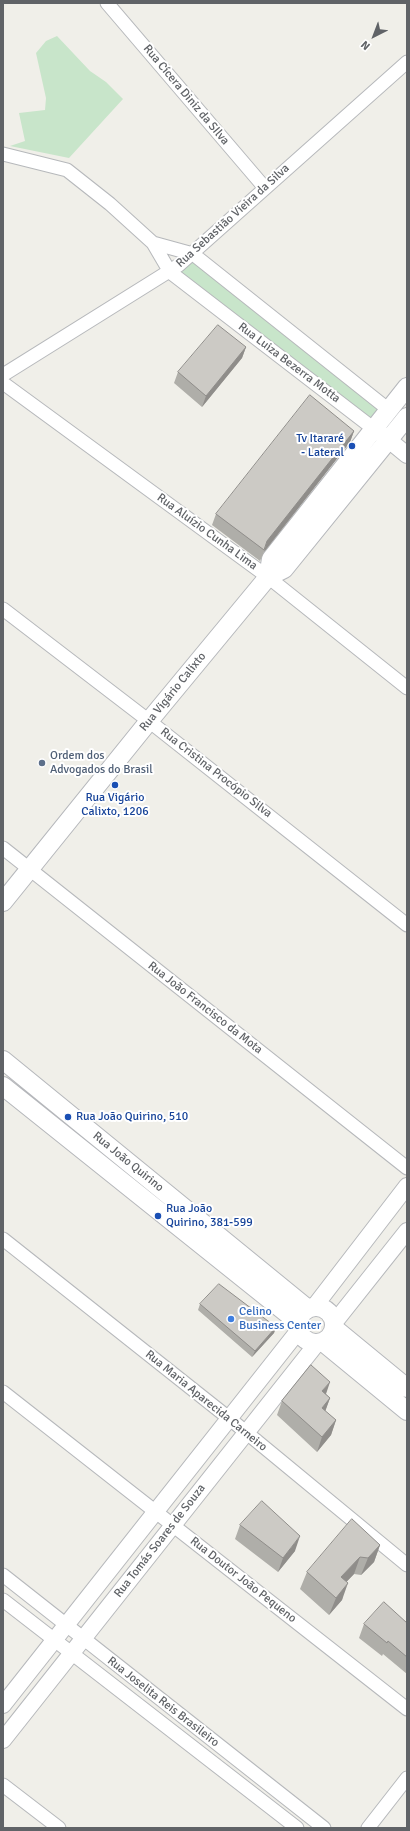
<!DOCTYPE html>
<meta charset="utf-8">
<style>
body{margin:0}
#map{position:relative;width:410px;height:1831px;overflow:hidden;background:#f0efe9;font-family:Signika,sans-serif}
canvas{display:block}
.frame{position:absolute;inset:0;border:4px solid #606367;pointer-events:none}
.north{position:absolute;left:354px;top:16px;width:40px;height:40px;-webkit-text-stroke:3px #fff;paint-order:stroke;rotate:222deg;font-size:11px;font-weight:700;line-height:16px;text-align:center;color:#606367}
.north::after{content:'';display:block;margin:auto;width:14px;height:18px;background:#606367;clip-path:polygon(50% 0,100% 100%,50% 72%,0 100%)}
</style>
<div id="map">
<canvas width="410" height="1831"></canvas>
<div class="frame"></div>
<div class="north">N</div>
</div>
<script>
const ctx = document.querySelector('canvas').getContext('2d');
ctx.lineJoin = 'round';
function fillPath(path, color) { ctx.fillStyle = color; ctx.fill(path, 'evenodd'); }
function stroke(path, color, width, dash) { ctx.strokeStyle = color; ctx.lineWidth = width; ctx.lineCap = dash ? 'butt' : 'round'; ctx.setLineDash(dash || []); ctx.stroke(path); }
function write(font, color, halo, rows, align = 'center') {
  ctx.font = font + ' Signika,sans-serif'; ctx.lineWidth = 4; ctx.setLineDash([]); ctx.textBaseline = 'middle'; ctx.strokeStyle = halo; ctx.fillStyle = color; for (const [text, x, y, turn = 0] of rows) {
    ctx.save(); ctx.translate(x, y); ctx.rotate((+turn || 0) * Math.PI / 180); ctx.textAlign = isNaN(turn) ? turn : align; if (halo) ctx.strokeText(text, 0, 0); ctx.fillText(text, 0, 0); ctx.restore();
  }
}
const green = new Path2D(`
 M57 36 90 71 106 82 123 99 69 158 10 146 25 141 19 113 45 110 46 98 36 53 46 41Z
 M195 261 383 411 373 423 176 273Z`);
const minor = new Path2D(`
 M107 3 265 188
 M3 154 67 170 110 204 153 243 170 272 374 429
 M153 243 193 254 389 410
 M3 375 179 265 407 62
 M3 383 268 577 407 688
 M3 609 149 721 407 925
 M3 848 407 1168
 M3 1239 230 1419 407 1565
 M3 1392 407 1709
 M3 1575 324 1828
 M3 1600 297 1828
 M3 1785 59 1828
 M368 1828 407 1778`);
const tertiary = new Path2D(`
 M379 432 407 455
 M314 1307 407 1186
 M334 1323 407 1231
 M3 1705 299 1330
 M3 1740 318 1342`);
const secondary = new Path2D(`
 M268 577 271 559 407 387
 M3 902 149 721 268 577 284 569 407 417
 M3 1060 308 1309
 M3 1086 299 1323
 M298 1325a18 18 0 1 1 36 0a18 18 0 1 1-36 0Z
 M334 1328 407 1388
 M323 1342 407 1411`);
const wall = new Path2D(`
 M246 347 242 358 202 407 174 383 178 372Z
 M354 431 350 442 264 552 260 561 212 525 216 514Z
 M200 1304 276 1327 274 1333 252 1357 198 1310Z
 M326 1394 330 1398 325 1411 336 1420 331 1435 317 1452 277 1415 282 1401Z
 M240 1525 295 1551 278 1572 235 1539Z
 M380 1545 374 1562 361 1575 354 1574 346 1582 342 1600 329 1615 300 1589 307 1572Z
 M407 1623V1674L383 1654 382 1656 359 1638 364 1624Z`);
const shadedWall = new Path2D(`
 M246 347 242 358 202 407 206 396Z
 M354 431 350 442 264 552 267 541Z
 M276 1327 274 1333 252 1357 255 1351Z
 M330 1382 325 1397 322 1391Z
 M330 1398 325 1412 322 1408Z
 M336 1420 331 1435 317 1452 322 1437Z
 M300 1536 295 1551 278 1572 283 1558Z
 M380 1545 374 1562 361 1575 368 1558Z
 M360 1557 354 1574 335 1594 341 1577Z
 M348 1583 342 1600 329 1615 336 1598Z`);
const building = new Path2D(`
 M218 325 246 347 206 396 178 372Z
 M310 395 354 431 267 541 264 550 216 514Z
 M219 1284 276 1327 255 1351 200 1304Z
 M311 1365 330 1382 322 1391 330 1398 322 1408 336 1420 322 1437 282 1401Z
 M262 1501 300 1536 283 1558 240 1525Z
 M352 1519 380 1545 368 1558 360 1557 341 1577 348 1583 336 1598 307 1572Z
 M384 1602 407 1623V1657L388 1641 387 1643 364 1624Z`);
const markers = [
 [352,446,4,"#1a4fb4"],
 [42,763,4,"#5c6f8a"],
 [115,785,4,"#1a4fb4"],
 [68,1117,4,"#1a4fb4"],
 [158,1216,4,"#1a4fb4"],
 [231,1319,4,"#3f7fe0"]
];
const streetNames = [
 ["Rua Cícera Diniz da SIlva",186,95,50],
 ["Rua Sebastião Vieira da Silva",233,216,-42],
 ["Rua Luiza Bezerra Motta",289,363,37],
 ["Rua Aluízio Cunha Lima",207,532,36],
 ["Rua Vigário Calixto",173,692,-51],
 ["Rua Cristina Procópio Silva",216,773,38],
 ["Rua João Francisco da Mota",205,1008,38],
 ["Rua João Quirino",128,1162,39],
 ["Rua Maria Aparecida Carneiro",206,1401,39],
 ["Rua Tomás Soares de Souza",160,1541,-52],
 ["Rua Doutor João Pequeno",243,1580,38],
 ["Rua Joselita Reis Brasileiro",163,1702,38]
];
const transitNames = [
 ["Tv Itararé",344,439,"right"],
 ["- Lateral",344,453,"right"],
 ["Rua Vigário",115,798,"center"],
 ["Calixto, 1206",115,812,"center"],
 ["Rua João Quirino, 510",76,1117],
 ["Rua João",166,1209],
 ["Quirino, 381-599",166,1223]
];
const serviceNames = [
 ["Ordem dos",50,756],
 ["Advogados do Brasil",50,770]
];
const shopNames = [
 ["Celino",239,1312],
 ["Business Center",239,1326]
];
fillPath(green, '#c8e5ca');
stroke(minor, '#b6b8bb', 15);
stroke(tertiary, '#b6b8bb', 18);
stroke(secondary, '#b5b7bb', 20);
stroke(minor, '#fff', 13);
stroke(tertiary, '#fff', 16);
stroke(secondary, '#fff', 18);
fillPath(wall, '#afaea9');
fillPath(shadedWall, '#8f8d8a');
fillPath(building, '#cccac5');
stroke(building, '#8f8d8a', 1);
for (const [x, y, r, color] of markers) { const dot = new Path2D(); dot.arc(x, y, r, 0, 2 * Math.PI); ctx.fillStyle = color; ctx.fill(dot); stroke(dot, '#fff', 1.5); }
write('12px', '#606367', '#fff', streetNames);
write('12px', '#164399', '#fff', transitNames, 'left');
write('12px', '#4e5e75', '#fff', serviceNames, 'left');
write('12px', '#366cbe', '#fff', shopNames, 'left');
</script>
